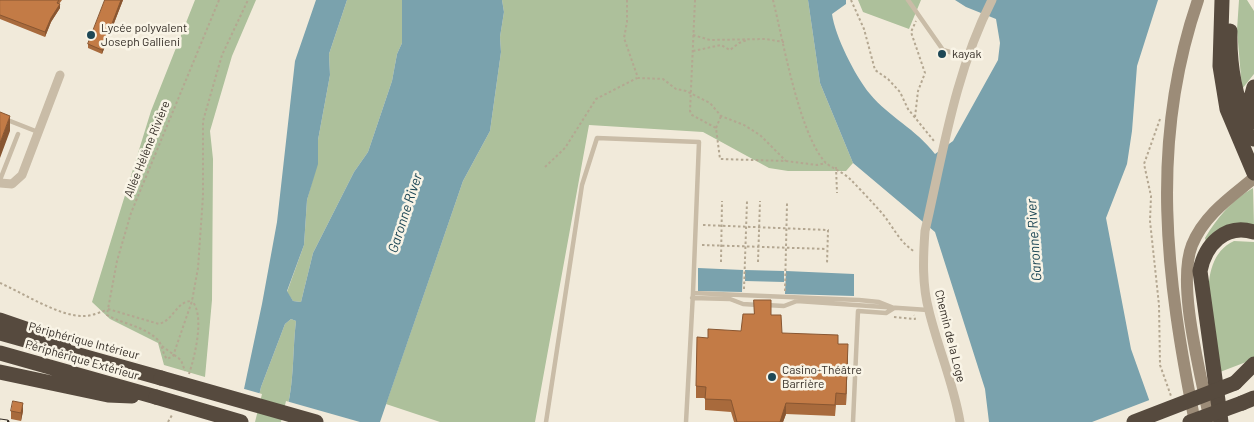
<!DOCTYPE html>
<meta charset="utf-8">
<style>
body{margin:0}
canvas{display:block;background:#f1eada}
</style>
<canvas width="1254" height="422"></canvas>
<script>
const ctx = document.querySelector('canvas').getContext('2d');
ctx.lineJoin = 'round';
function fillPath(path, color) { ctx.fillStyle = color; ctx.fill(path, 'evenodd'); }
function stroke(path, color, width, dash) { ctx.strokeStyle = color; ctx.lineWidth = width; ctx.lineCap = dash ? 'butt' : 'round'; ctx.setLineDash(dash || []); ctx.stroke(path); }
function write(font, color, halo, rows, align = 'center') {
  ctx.font = font + ' Barlow,sans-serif'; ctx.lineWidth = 5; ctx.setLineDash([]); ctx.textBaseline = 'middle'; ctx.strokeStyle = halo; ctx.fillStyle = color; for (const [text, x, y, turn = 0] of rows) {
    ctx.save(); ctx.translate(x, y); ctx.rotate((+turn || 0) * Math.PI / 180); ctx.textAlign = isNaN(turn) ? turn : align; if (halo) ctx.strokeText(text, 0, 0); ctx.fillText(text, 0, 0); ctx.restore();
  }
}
const green = new Path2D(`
 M195 0H256L232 56 210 131 213 159 212 300 205 377 164 365 158 343 110 319 92 302 151 111Z
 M347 0H402V43L397 54 392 81 368 152 354 172 313 253 301 302 293 301 287 292 304 245 307 200 317 164 318 140 330 75 329 54Z
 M502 0H808L820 83 853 163 846 171H788L769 168 703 132 589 125 535 422H440L386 404 463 181 490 131 501 52 500 37 504 12Z
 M858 0H921L909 29 863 12Z
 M1239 0H1247L1254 11V74L1242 89 1237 30Z
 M1253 188 1254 226 1214 232 1206 241 1205 238C1217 218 1232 200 1253 188Z
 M1234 241 1254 242V359L1220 372C1214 335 1191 261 1234 241Z
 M291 319 296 321C292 354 295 390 283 422H253L261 387 285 324Z`);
const water = new Path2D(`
 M316 0H347L329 54 330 75 318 140V164L307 200 304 245 287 291 293 301 301 302 313 253 354 172 368 152 392 81 397 54 402 43V0H502L504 12 500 37 501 52 490 131 463 181 380 422H283C295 390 292 354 296 321L291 319 285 324 261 387 253 422H237L262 304 277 222 295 61Z
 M808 0H846V4L832 14C835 36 855 76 870 94 889 117 916 129 935 154L953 141 998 60 1000 43 996 19 966 7 955 0H1158L1137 66 1132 131 1127 164 1106 218 1131 349 1157 422H989L985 389 935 232 853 163 820 83Z
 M698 268 743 270 742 292 698 291Z
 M745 270 784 271V282L745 281Z
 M786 271 854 274V296L785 294Z`);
const pier = new Path2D(`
 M241 388 262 394 255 422H234Z
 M1152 399 1160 422H1092Z
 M286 401 360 422H281Z`);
const path = new Path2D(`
 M219 0 131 213 117 261 108 309 107 315C123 324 143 326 157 339 163 345 162 353 167 359L173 356 192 301 198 268 203 196V121L222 55 248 0
 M627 0V22L624 38 638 78 663 79 676 89 686 91 710 103 721 116 744 125 760 135 786 161
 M695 0 690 111 692 115 716 128 720 159 786 161 817 165 826 163
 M773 0C783 40 799 133 825 162 831 168 843 172 850 179 860 189 871 201 881 212 893 226 899 242 915 252
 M851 0 864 29 875 70 888 79 900 92 908 109 934 141
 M693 35 710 40 765 39 784 42
 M693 51 721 45 730 50 739 43 747 40
 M915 117 918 91 925 73 911 32 916 21
 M1160 119 1144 164 1151 196 1150 221 1159 305 1160 365 1171 396
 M716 128 721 116
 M545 167 565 148 596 99 637 78
 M836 167 837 193
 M703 225 828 230 827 264
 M702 245 827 249
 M721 262 722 201
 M758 262 760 201
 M0 283C23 293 60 317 84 316 92 316 100 312 107 310
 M744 289 747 201
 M785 291 787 203
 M108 309 159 324C174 320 176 301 192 301
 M894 317 915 319 914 315
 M162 346 181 360 185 371
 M189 374C195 356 205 315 192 301
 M168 422 172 415`);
const lane = new Path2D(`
 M908 0 943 50 967 57
 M0 117 38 132
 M0 180 18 134
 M692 298 730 299 743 304 758 305
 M766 305 784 306 797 301 928 310
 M546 422 582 185 597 138 699 142 693 293
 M686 422 693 293 859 300 879 302 894 308
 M853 422 858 311 886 313 894 308`);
const street = new Path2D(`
 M0 183 12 184 22 175 60 75
 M960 422C954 385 938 348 929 311 922 285 923 258 925 231 943 153 955 72 992 0`);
const secondary = new Path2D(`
 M1195 422C1166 278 1149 142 1198 0
 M1210 422C1202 377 1176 286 1192 245 1204 215 1231 197 1254 178`);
const highway = new Path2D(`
 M1222 0 1220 66 1227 109 1254 173
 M1230 31C1229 68 1237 106 1254 139
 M1251 122 1249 105 1254 87
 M0 320 64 342
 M0 333 161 378
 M0 353 156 397
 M0 372 108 395 132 396
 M1235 383 1254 364
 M1242 403 1254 398
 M1221 422 1200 271C1205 245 1225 223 1254 232`);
const rail = new Path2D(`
 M0 421 7 422`);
const highwayBridge = new Path2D(`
 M161 378 316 422
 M156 397 241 422
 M1134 422 1235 383
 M1190 422 1242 403`);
const wall = new Path2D(`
 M0 0H62L59 4 60 8 51 22 45 37 0 19Z
 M105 0H123L102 54 88 48V44Z
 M771 315 782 333 838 344 848 356 846 405H836L835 416 786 414 783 422H734L731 412 705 410V398H696V386L708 338 741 331Z
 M11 411H23L21 421 11 419Z`);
const shadedWall = new Path2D(`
 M121 0H123L102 54V50Z
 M60 4V8L51 22 45 37V32L51 18Z
 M10 116V131L0 158V143Z
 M848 344V356L846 405V394Z
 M23 403V411L21 421V413Z
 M786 403V414L783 422H780Z`);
const building = new Path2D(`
 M0 0H59L57 3 60 4 51 18 45 32 0 15Z
 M105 0H121L102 50 88 44Z
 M0 112 10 116 0 143Z
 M754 300H771V315H781L782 333 838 335V344H848L846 394 836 393 835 405 786 403 780 422H737L731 400 705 399 706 387 696 386 697 337 708 338V329L741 331 743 314H754Z
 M13 401 23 403 21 413 11 411Z`);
const markers = [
 [91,35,5,"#1e4856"],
 [942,54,5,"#1e4856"],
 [772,377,5,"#1e4856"]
];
const poiNames = [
 ["Lycée polyvalent",101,28],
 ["Joseph Gallieni",101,42],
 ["kayak",952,54],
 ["Casino-Théâtre",782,370],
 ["Barrière",782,384]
];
const streetNames = [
 ["Allée Hélène Rivière",147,149,-68],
 ["Chemin de la Loge",950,336,76],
 ["Périphérique Intérieur",84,341,15],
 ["Périphérique Extérieur",82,360,16]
];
const waterNames = [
 ["Garonne River",405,213,-72],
 ["Garonne River",1034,240,-94]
];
fillPath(green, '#adc09b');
fillPath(water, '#7aa2ad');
fillPath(pier, '#f1eada');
stroke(path, '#b4a791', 2, [2.5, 2.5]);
stroke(lane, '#c9bca7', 4.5);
stroke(street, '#c9bca7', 9);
stroke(secondary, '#9c8c78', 12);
stroke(highway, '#564a3e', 15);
stroke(rail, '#352e27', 5);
stroke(rail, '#f9f4e6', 3, [9]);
stroke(highwayBridge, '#564a3e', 15);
fillPath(wall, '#a86a3c');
fillPath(shadedWall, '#885631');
fillPath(building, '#c37b46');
stroke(building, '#885631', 1);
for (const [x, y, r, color] of markers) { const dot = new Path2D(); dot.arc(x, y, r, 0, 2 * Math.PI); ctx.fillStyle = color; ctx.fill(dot); stroke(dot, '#f9f4e6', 2); }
write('12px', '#352e27', '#f9f4e6', poiNames, 'left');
write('12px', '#352e27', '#f9f4e6', streetNames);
write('italic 14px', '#1e4856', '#f9f4e6', waterNames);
</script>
